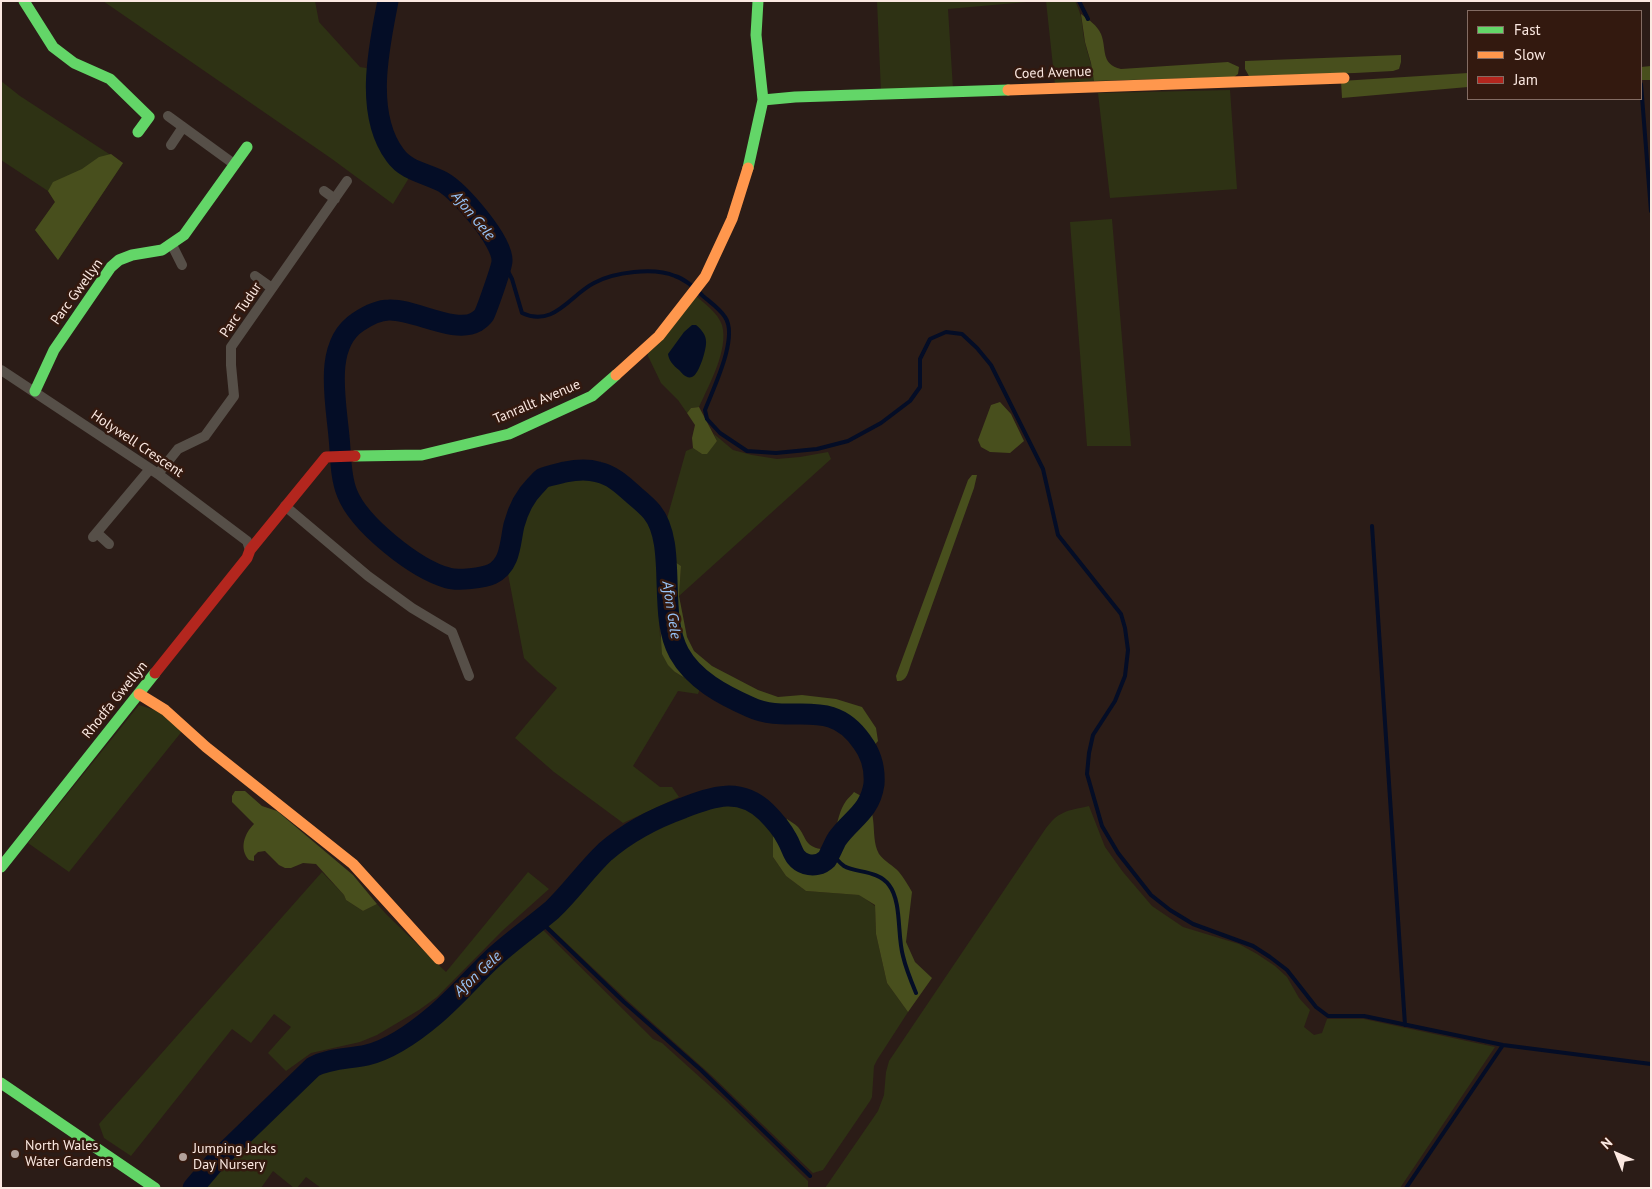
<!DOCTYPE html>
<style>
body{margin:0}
#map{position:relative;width:1652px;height:1189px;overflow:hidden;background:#2b1c17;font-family:"PT Sans",sans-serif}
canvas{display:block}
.frame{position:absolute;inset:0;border:2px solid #fbe8e1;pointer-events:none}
.legend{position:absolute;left:1467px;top:10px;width:175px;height:90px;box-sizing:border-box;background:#33190f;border:1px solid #836c63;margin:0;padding:6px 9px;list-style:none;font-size:15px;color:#fbe8e1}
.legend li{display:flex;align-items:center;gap:10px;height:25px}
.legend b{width:25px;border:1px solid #836c63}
.north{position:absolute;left:1592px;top:1129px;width:50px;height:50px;-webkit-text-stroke:4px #33190f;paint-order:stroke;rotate:316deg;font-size:14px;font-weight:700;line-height:20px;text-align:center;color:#fbe8e1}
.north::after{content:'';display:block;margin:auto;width:18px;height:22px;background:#fbe8e1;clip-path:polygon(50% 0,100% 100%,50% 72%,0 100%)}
</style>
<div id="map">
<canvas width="1652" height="1189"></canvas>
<div class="frame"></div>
<ul class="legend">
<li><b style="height:6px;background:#63d668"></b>Fast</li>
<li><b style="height:6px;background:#ff974d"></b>Slow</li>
<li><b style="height:6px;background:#b3261e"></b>Jam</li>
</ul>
<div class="north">N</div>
</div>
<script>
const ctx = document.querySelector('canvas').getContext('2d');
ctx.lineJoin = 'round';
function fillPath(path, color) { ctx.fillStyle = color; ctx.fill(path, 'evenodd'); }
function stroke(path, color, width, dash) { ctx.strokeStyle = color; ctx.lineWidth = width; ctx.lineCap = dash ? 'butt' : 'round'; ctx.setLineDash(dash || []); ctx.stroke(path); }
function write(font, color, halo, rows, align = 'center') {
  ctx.font = font + ' "PT Sans",sans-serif'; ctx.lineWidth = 5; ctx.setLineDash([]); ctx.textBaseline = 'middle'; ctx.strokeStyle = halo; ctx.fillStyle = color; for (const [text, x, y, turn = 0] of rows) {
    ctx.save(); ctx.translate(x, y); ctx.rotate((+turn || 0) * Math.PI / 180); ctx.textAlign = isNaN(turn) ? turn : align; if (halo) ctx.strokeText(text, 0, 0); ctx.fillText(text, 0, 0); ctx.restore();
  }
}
const green = new Path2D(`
 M103 1H315L319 22 360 67 372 69 369 97 383 153 396 164 412 173 393 204 332 159Z
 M877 1H1038L948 9 953 89 881 92Z
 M1046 1H1075C1084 19 1081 25 1085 43 1088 56 1093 67 1094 81L1055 85Z
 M1 81 20 96 123 163 58 260 35 230 55 202 48 191 1 160Z
 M1230 90 1237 189 1110 198 1098 93Z
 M1112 219 1131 446H1087L1070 222Z
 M696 296C705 304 718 313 722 325 729 349 709 385 699 407L691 408 687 413 678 400 661 383 648 356V350Z
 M714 434 733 450 752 455 777 459 800 457 828 452 831 459 679 596 681 566 668 557 669 541 666 522 686 451 693 448 702 454 717 441Z
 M578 473 601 476 613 481 629 495 650 519 657 537 656 563 660 636 675 672 700 688 698 694 678 691 633 766 660 787H672L679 797 623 823 554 772 515 738 557 688 538 672 524 658 508 574 519 550 525 513 530 500 536 491 545 482 557 477Z
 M139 705 158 711 183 730 69 872 28 843Z
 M726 799H737L755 807 763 814 773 833V857L786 876 806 891 860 895 875 906 876 934 887 983 908 1012 877 1060 874 1066 872 1097 870 1101 823 1170 813 1173 711 1075 629 1002 543 921C564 902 581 880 601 861 634 828 680 805 726 799Z
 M1089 806 1105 847 1123 872 1152 906 1183 927 1239 944 1257 954 1275 966 1287 977 1299 998 1310 1010 1304 1027 1314 1035 1322 1033 1327 1019H1364L1495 1047 1400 1188H825L878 1111 884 1095 886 1072 889 1061 1044 831C1058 811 1066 811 1089 806Z
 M322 872 344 895 346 900 363 911 377 904 387 915 446 972 528 872 549 889 502 931 437 997 419 1010 377 1035 360 1042 311 1053 286 1071 268 1053 291 1027 274 1014 251 1043 232 1029 131 1156 104 1138 99 1124Z
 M537 924 653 1039 662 1043 724 1099 808 1181V1188H321L306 1177 297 1188H294L273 1171 261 1188H200L209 1174 218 1164 317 1070C340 1058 369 1061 393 1047 427 1027 454 999 482 971 499 955 519 940 537 924Z`);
const forest = new Path2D(`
 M1081 14C1089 20 1097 25 1101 34 1107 49 1100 64 1121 69L1228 62 1239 67 1238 74 1234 77 1094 81 1091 63 1085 42Z
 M1401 55V62L1399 69 1393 71 1355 73 1249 76 1245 69V61Z
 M1651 66V80H1641V67Z
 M1468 73V87L1342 98 1341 81Z
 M111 154 123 163 58 260 35 230 55 202 48 191 53 182 82 169 99 157Z
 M1000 402 1011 414 1024 441 1010 453 990 452 981 447 978 440 991 405Z
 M699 407 717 441 707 454H702L693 448 692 438 695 425 687 413 691 408Z
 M972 475H977L974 488 911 664C908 672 907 682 897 681L896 676 968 480Z
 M665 555 681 566 679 596 687 637 694 651 712 666 758 690 778 697 802 695 836 699 862 707 876 728 878 741 871 749H860C837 701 785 726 745 713 720 705 698 685 675 672L668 665 662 654 656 563Z
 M235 791H245L262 806 277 811 353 875 377 904 363 911 346 900 344 895 316 864 303 863 291 868H285L279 865 265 851 258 852 254 856V861L249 860C239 849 244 834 254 824L232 802V796Z
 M854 792C883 806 868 833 879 854 884 861 894 866 899 872 904 878 908 885 912 892L906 942 915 962 932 978 908 1012 887 983 876 934 875 905 859 895 806 891 786 876 773 857V833L787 819C790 821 795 824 798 827 807 838 804 846 821 849 839 838 835 816 846 801 848 798 852 795 854 792Z`);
const water = new Path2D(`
 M692 325H696C701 329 706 335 706 341 707 348 699 375 692 377 686 379 682 373 679 370 673 365 669 361 668 354L684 332Z`);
const stream = new Path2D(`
 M1079 1 1088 19
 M1641 84 1651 211
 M502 260 512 279 522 313C554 328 570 295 594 283 614 272 654 267 675 276 685 279 696 289 703 296 710 302 720 309 725 317 739 337 713 389 705 410L707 419 720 433 747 451 776 453 817 449 848 441 881 423 910 401 920 387V359L930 339 946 332 962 334 977 348 991 365 1043 469 1058 535 1121 614 1125 628 1128 650 1125 676 1115 701 1093 735 1089 753 1087 774 1102 826 1118 853 1151 895 1170 910 1193 924 1253 946 1270 957 1287 970 1316 1007 1328 1016H1364L1503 1045 1651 1064
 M1372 526 1405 1025
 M831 851C835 857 838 862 844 866 856 873 878 870 889 885 902 902 897 935 903 956 906 969 911 981 916 993
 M539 920 624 1002 701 1070 810 1176
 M1406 1188 1503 1045`);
const river = new Path2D(`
 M193 1188 216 1161 313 1067C330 1058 349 1059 367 1055 392 1049 415 1032 435 1015 455 998 472 978 491 960 510 942 532 927 552 910 571 892 586 870 605 852 628 832 655 818 683 808 714 796 740 787 766 812 774 820 782 829 787 839 793 849 793 860 806 864 813 866 821 865 827 859 828 858 836 840 837 839 851 819 870 812 874 784 875 769 871 754 862 742 830 695 791 726 750 707 723 695 694 680 679 653 657 614 678 544 652 512 647 506 641 501 635 496 625 487 613 475 598 472 588 469 575 470 565 472 561 473 546 476 543 478 540 480 538 483 535 486 524 497 518 510 514 525 510 542 511 565 492 574 484 578 457 581 448 578 415 569 359 524 347 493 340 476 341 455 339 437 336 401 323 345 358 322 367 316 378 310 389 310 414 309 455 334 476 322 479 320 482 318 484 315 487 309 502 267 502 261 503 241 460 192 443 182 426 173 406 171 395 155 364 113 379 47 388 1`);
const street = new Path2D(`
 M168 116 234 164
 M171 145 183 127
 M324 191 335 199
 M172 245 182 265
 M255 276 272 288
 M1 370 158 474 247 541 250 550
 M158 474 178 449 205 436 234 396 231 365V347L347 181
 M285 506 368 576 412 608 452 632 469 676
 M97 533 109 544
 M93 537 150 469`);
const fast = new Path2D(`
 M24 1 53 47 74 63 110 79 149 117 138 132
 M763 100 795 97 1008 90
 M748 168 763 100 756 35 758 1
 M35 391 54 350 111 267 119 260 132 255 162 250 184 235 247 147
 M355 456 422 455 509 434 592 396 616 375
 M1 867 155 673
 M1 1083 155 1188`);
const slow = new Path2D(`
 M1008 90 1344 78
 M616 375 659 336 705 277 732 219 748 168
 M139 694 165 710 206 747 353 864 439 959`);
const jam = new Path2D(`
 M155 673 247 558 250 550 326 457 355 456`);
const markers = [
 [15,1154,5,"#b2a19a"],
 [183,1157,5,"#b2a19a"]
];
const streetNames = [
 ["Coed Avenue",1053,73,-2],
 ["Parc Gwellyn",77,292,-54],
 ["Parc Tudur",241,310,-56],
 ["Tanrallt Avenue",537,402,-23],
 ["Holywell Crescent",137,444,34],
 ["Rhodfa Gwellyn",115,700,-51]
];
const poiNames = [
 ["North Wales",25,1146],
 ["Water Gardens",25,1162],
 ["Jumping Jacks",193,1149],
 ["Day Nursery",193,1165]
];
const waterNames = [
 ["Afon Gele",473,216,50],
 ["Afon Gele",671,610,81],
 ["Afon Gele",478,974,-43]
];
fillPath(green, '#2e3214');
fillPath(forest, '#484f1d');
fillPath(water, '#040d26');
stroke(stream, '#040d26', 4);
stroke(river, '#040d26', 21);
stroke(street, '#564f48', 10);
stroke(fast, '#63d668', 11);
stroke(slow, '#ff974d', 11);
stroke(jam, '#b3261e', 11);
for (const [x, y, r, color] of markers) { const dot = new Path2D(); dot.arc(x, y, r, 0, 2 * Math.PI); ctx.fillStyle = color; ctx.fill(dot); stroke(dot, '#33190f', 2); }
write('14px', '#fbe8e1', '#33190f', streetNames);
write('14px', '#fbe8e1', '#33190f', poiNames, 'left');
write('italic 15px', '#98c5fa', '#33190f', waterNames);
</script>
